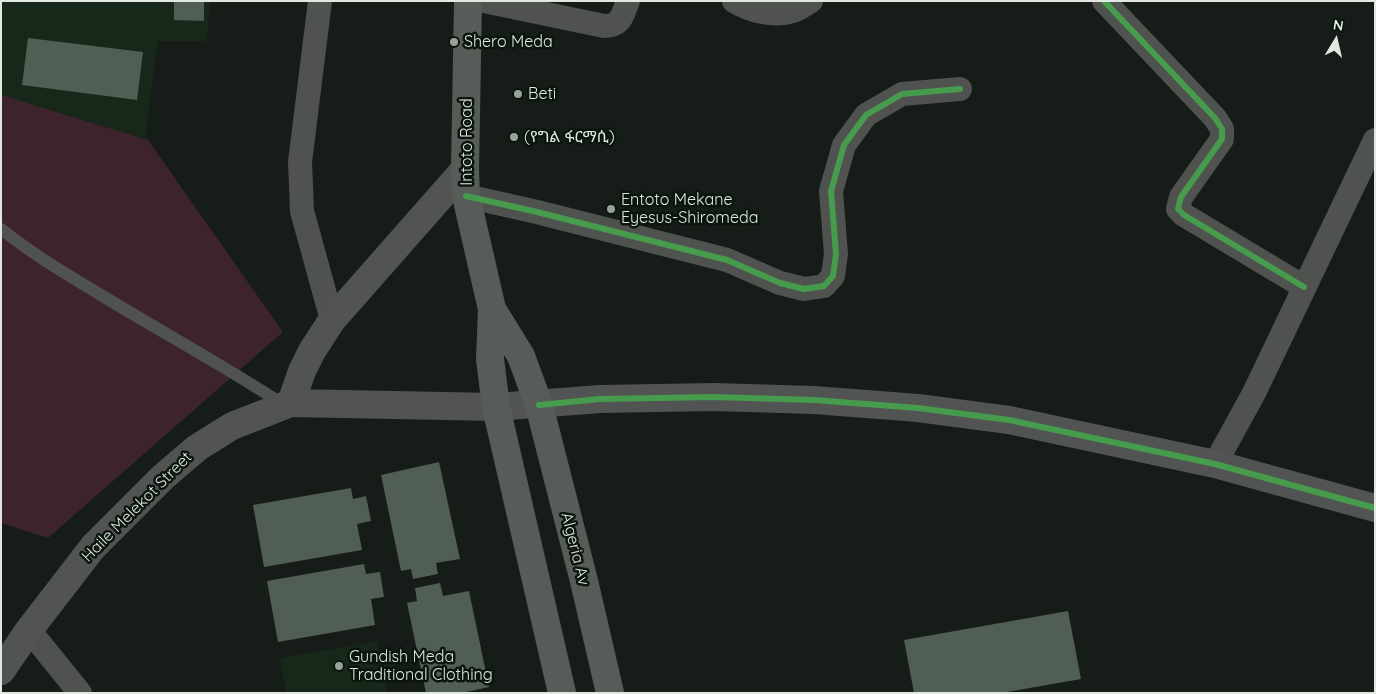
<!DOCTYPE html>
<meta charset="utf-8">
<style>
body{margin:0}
#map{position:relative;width:1376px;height:694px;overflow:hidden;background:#161c17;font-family:Quicksand,sans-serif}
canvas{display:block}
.frame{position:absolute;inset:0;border:2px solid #e0e8e1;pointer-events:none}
.north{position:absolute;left:1311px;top:15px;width:50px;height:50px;-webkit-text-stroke:4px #0a160d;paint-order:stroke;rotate:9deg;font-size:14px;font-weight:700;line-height:20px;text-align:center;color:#e0e8e1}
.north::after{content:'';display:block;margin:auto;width:18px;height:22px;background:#e0e8e1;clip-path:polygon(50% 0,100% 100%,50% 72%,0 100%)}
</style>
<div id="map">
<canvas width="1376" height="694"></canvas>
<div class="frame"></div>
<div class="north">N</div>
</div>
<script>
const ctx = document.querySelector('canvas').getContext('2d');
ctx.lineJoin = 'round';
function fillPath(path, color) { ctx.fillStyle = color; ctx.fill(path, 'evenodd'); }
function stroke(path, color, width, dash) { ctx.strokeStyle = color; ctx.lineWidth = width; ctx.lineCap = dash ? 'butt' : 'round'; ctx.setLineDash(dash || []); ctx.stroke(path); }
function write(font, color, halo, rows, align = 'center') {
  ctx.font = font + ' Quicksand,"Noto Sans Ethiopic",sans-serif'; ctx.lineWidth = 5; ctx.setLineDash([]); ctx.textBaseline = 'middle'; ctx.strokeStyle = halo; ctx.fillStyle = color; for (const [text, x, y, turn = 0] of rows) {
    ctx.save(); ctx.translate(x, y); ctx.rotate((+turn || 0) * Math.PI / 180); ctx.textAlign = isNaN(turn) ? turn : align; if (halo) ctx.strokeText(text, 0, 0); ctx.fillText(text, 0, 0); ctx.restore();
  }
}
const built = new Path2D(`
 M1 1H210L207 41H158L146 130 148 140 1 97Z
 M378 641 379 651 393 649 397 674 384 676 387 693H286L280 658Z`);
const green = new Path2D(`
 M1 95 148 140 283 332 48 538 1 523Z`);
const building = new Path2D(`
 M174 1H204V21L174 20Z
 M28 38 143 52 137 100 22 85Z
 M439 462 460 559 436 563 438 574 413 579 411 569 401 571 381 475Z
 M351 488 353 499 366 496 371 521 357 524 362 550 264 567 253 505Z
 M364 564 366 574 380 572 384 597 371 599 375 625 278 642 267 581Z
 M440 583 443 596 469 591 489 687 462 693H426L407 603 417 601 415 588Z
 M1068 611 1081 679 1001 693H914L904 640Z`);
const lane = new Path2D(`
 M1 229C31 253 63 272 96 292 158 330 223 365 284 405`);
const street = new Path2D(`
 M320 1 300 162 302 211 332 320
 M484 1 604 26C622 26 622 15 628 1
 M734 1C750 11 774 17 793 11 799 9 805 5 811 1
 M1104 1 1215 118 1222 129V139L1181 197 1178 209 1184 215 1304 287
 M466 196 537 212 727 260 780 283 804 289 824 286 833 276 836 254 831 191 844 145 866 115 902 94 960 89
 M1215 464 1254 393 1375 140
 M29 630 80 693`);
const secondary = new Path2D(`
 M291 403 302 371 312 351 332 320 465 169
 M1 671 29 630 93 547 163 477 197 448 232 426 291 403 496 407 600 399 714 397 814 400 918 408 1009 420 1215 464 1375 508`);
const primary = new Path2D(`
 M468 1 465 169 466 196 492 309 490 359 496 407 562 693
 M492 309 521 356 539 405 584 581 610 693`);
const cycleway = new Path2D(`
 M1104 1 1215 118 1222 129V139L1181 197 1178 209 1184 215 1304 287
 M466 196 537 212 727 260 780 283 804 289 824 286 833 276 836 254 831 191 844 145 866 115 902 94 960 89
 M539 405 600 399 714 397 814 400 918 408 1009 420 1215 464 1375 508`);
const markers = [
 [454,42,5,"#99a19a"],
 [518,94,5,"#99a19a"],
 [514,137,5,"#99a19a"],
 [611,209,5,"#99a19a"],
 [339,666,5,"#99a19a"]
];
const poiNames = [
 ["Shero Meda",464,42],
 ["Beti",528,94],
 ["(የግል ፋርማሲ)",524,137],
 ["Entoto Mekane",621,200],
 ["Eyesus-Shiromeda",621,218],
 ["Gundish Meda",349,657],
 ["Traditional Clothing",349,675]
];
const streetNames = [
 ["Intoto Road",467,142,-90],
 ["Haile Melekot Street",137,507,-45],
 ["Algeria Av",575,549,76]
];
fillPath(built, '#17271a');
fillPath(green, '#3c232c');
fillPath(building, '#515e54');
stroke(lane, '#4f524f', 12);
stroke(street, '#4f524f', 24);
stroke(secondary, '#515452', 28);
stroke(primary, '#585c58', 28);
stroke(cycleway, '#469c4c', 6);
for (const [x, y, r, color] of markers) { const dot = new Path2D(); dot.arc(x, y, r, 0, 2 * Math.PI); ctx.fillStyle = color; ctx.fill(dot); stroke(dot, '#0a160d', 2); }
write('16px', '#e0e8e1', '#0a160d', poiNames, 'left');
write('16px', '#e0e8e1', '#0a160d', streetNames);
</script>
